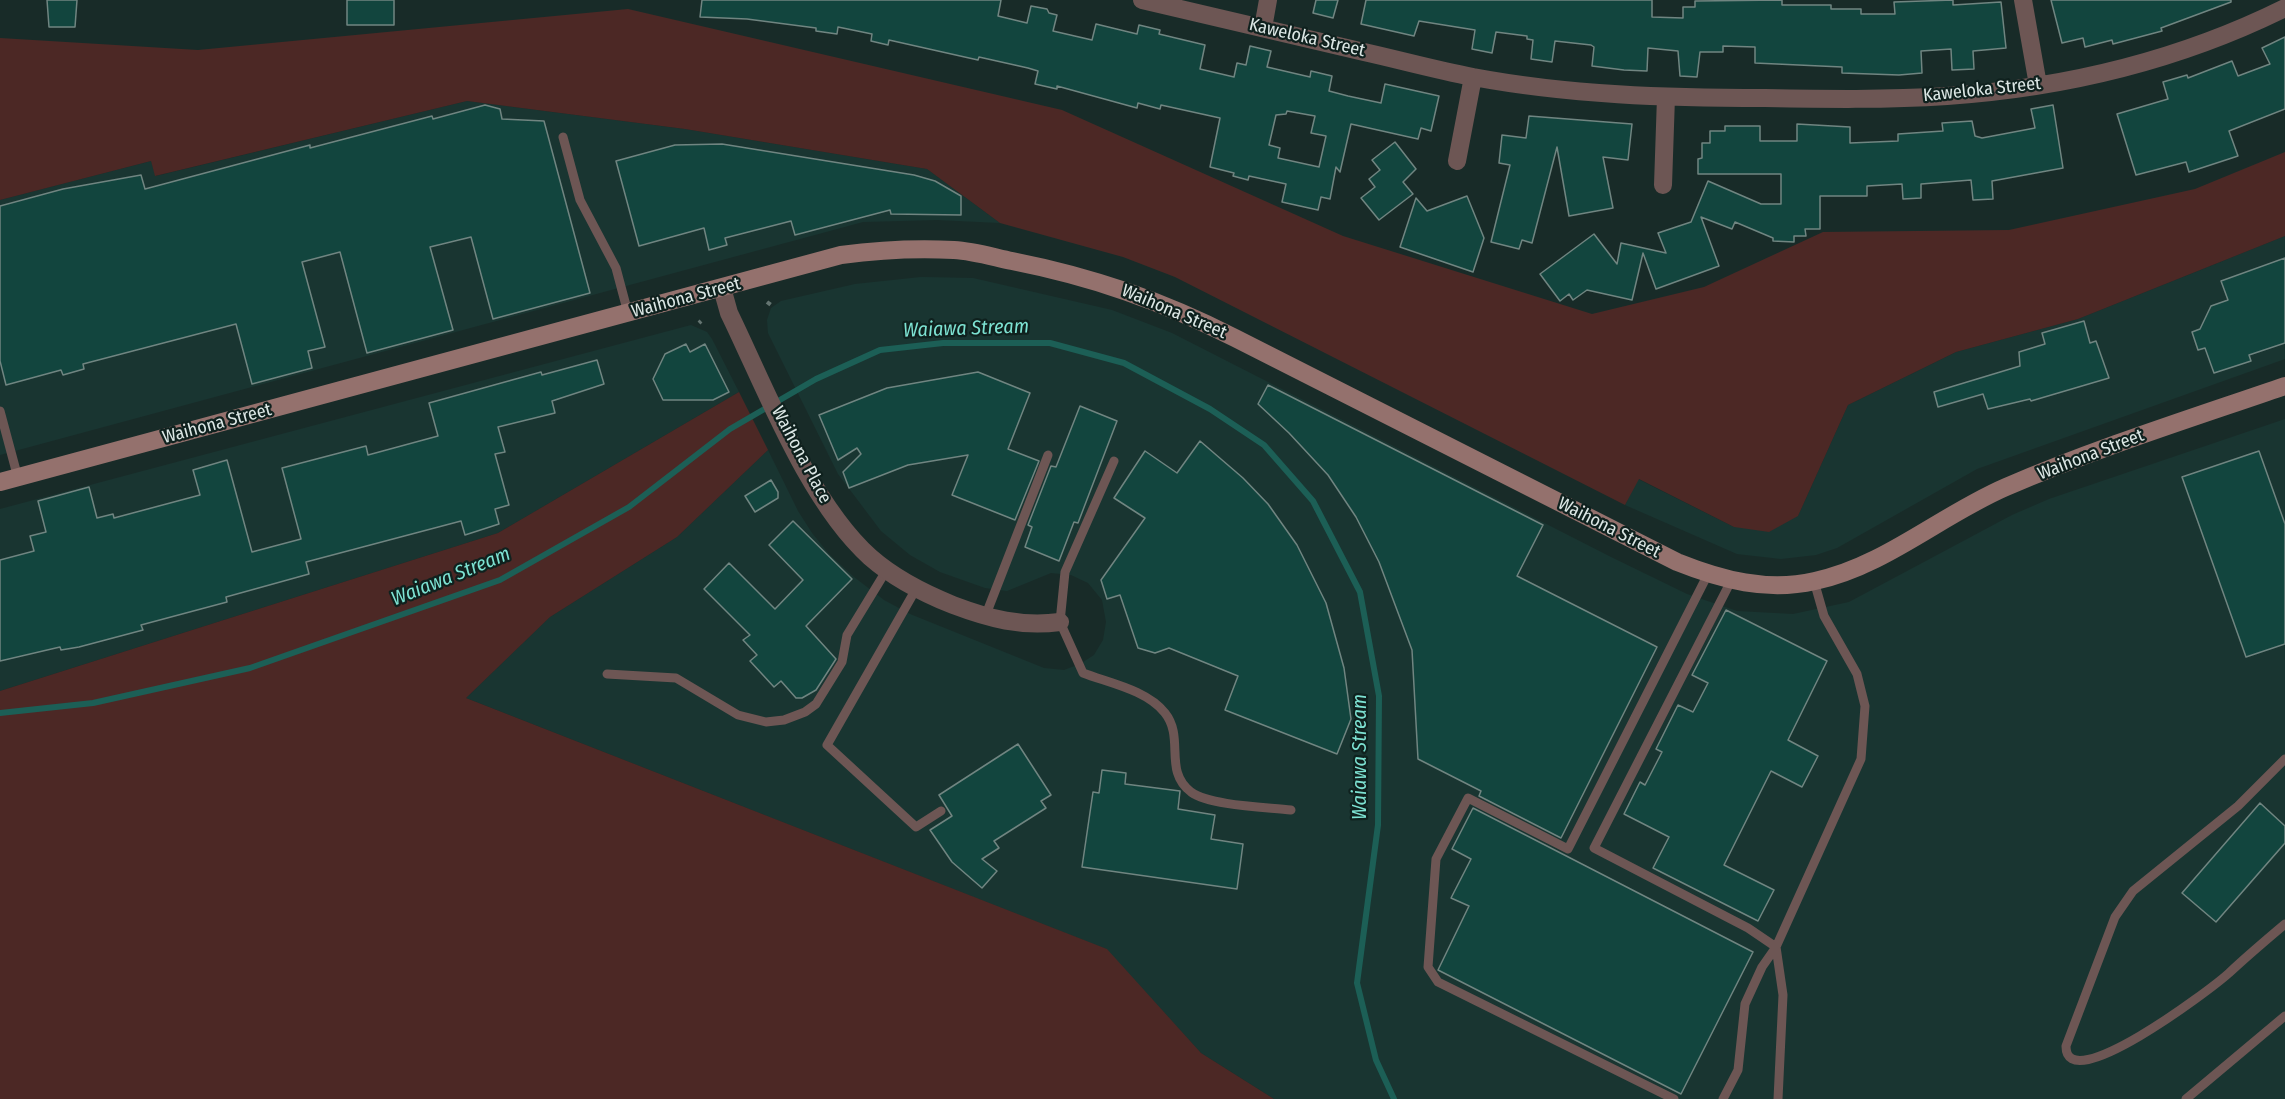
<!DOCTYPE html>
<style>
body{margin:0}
canvas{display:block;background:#182b28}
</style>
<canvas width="2285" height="1099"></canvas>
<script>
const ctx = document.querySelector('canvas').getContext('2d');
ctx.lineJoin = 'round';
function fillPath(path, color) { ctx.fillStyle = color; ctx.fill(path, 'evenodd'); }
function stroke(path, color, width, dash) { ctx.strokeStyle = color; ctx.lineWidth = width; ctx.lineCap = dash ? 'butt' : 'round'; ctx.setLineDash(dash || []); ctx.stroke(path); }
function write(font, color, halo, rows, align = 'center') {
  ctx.font = font + ' "Fira Sans Condensed",sans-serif'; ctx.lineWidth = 4.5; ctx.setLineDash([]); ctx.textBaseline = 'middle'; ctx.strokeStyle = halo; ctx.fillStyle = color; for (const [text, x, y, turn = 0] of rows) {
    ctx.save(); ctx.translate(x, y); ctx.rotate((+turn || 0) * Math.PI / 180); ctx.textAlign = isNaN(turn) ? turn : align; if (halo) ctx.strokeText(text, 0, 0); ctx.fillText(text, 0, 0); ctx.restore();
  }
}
const built = new Path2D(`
 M467 101 685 129 927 169 1000 223 937 220 863 222 0 455V200L151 161 156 176Z
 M2285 236V359L1977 469 1837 548 1816 555 1781 559 1737 554 1625 505 1638 479 1734 527 1798 516 1848 405 1956 352 2078 319Z
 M921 277 973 278 1112 310 1172 333 1611 557 1687 594 1737 611 1793 614 1849 602 2012 515 2049 499 2285 419V1099H1274L1201 1053 1106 949 466 698 550 617 677 537 768 450 798 511 812 533 829 554 854 577 884 600 910 614 1044 668 1064 670 1080 664 1094 655 1103 640 1106 622 1102 600 1088 583 1071 575 1051 573 1007 591 985 588 940 572 910 555 881 531 838 474 768 333 767 320 771 308 781 301 855 284Z
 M691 325 707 332 712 339 739 392 498 533 0 691V509Z`);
const green = new Path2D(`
 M628 9 1062 110 1343 236 1592 314 1704 287 1823 232 2009 230 2195 189 2285 152V236L2078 319 1956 352 1848 405 1798 516 1769 532 1734 527 1639 479 1625 505 1175 277 1123 257 1000 223 927 169 685 129 467 101 155 176 151 161 0 200V38L198 50Z
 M739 392 768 450 677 537 550 617 466 698 1107 949 1201 1053 1274 1099H0V691L498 533Z`);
const stream = new Path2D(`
 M0 713 93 703 250 668 500 580 629 507 730 429 816 379 880 350 943 343H1050L1124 363 1210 409 1264 445 1313 501 1360 592 1379 696 1378 825 1357 983 1376 1060 1394 1099`);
const building = new Path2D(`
 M47 0H77L75 27H49Z
 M347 0H394V25H347Z
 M702 0H1001L998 16 1027 23 1031 6 1047 9 1049 13 1057 15 1053 31 1092 40 1096 24 1137 34 1139 25 1160 30 1159 34 1205 45 1200 69 1234 77 1237 63 1246 65 1250 46 1271 51 1267 67 1310 77 1311 71 1332 76 1329 91 1348 96 1381 103 1385 84 1439 96 1431 131 1421 128 1418 139 1351 124 1340 172 1336 167 1330 199 1321 197 1318 210 1282 202 1286 184 1249 176 1248 180 1233 176 1234 173 1210 167 1220 118 1161 105 1160 109 1138 103 1137 108 1057 86V89L1035 84 1038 71 1028 68 979 57 978 60 889 40 888 45 871 41 872 34 838 27 837 34 816 31V28L747 19 700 17ZM1287 111 1315 116 1311 133 1326 136 1319 167 1278 158 1280 148 1269 145 1276 115 1286 114Z
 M1316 0H1338L1333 18 1313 13Z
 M1366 0H1652V17L1683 18V7H1695V1L1782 0V5H1831V9H1861V14H1895L1894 2 1953 0V5L2001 2 2006 48 1973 51 1974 69 1952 70 1951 49 1921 51 1922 73 1899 75 1842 73V67L1755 63V47L1723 46V52H1700L1697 77 1680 76 1678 51 1648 48 1647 71 1624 70 1592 66 1594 47 1591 45 1555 41 1552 62 1531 59 1533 40 1527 39V36L1496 32 1492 53 1472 49 1475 30 1419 21 1414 36 1361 24Z
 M2051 0H2231V2L2161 28 2162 31 2113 44 2112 40 2085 47 2083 38 2062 43Z
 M2285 37V109L2229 131 2238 156 2189 172 2186 162 2136 175 2117 114 2168 99 2163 82 2187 75 2188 78 2232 61 2238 76 2270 64 2262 48Z
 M485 105 500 109 502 119 544 121 590 293 493 319 471 237 430 247 453 330 367 353 340 252 302 262 325 347 308 351 312 368 252 384 236 324 83 364 84 369 63 375 61 370 6 385 0 361V206L63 189 141 175 145 189 310 145V148L432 116 433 119Z
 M2053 105 2063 168 1992 181 1993 199 1973 200 1971 180 1921 184V198L1903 199 1902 184 1867 186V196H1820V229H1805L1806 236H1794V242L1773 241V238L1735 222 1732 229 1701 217 1719 266 1656 289 1643 253 1632 300 1587 290 1573 300 1569 294 1560 301 1540 274 1594 234 1617 264 1621 243 1666 253 1658 233 1691 222 1708 181 1761 204H1781V174H1698V159L1702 158V143H1710V131H1725V126H1760V141H1797V124L1850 127V143L1898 141V134L1943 131 1942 123 1972 121 1975 136 1982 138 2035 128 2031 109Z
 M1529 116 1632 124 1628 160 1603 157 1613 208 1569 216 1557 147 1532 243 1522 240 1519 249 1491 242 1510 165 1499 163 1502 135 1526 138Z
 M1395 142 1416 169 1403 182 1413 194 1379 220 1361 198 1375 187 1369 179 1380 170 1372 160Z
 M722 144 914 175 935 181 961 196V215L891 214 890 210 795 235 791 221 725 238 727 245 709 250 704 228 639 246 616 161 675 145Z
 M1467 196 1484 238 1473 272 1400 247 1416 198 1427 211Z
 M2285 258V343L2249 355 2251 361 2214 373 2205 348 2198 350 2192 332 2200 329 2211 306 2228 300 2221 281Z
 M2084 321 2090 343 2096 341 2109 378 2031 401 2030 399 1988 409 1983 394 1938 407 1934 392 2020 366 2019 352 2045 344 2042 333Z
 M686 344 690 352 705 344 729 392 713 400H663L653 379 665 354Z
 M597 360 604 384 552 401 555 413 498 427 505 452 495 454 509 505 495 509 499 524 465 535 461 521 306 562 309 574 226 597 227 602 141 625 143 630 79 647 61 650 60 647 0 661V560L34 551 30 536 46 532 38 501 89 487 97 518 113 514 114 518 200 495 193 470 227 460 252 552 301 539 282 468 366 446 368 455 438 436 429 403 541 372 542 375Z
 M978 372 1030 393 1008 449 1039 461 1015 520 952 495 968 455 908 465 849 488 843 472 861 454 857 448 838 460 819 415 887 388Z
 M1268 385 1543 525 1517 576 1657 647 1561 838 1479 796 1481 791 1418 759 1412 650 1379 562 1356 517 1328 475 1289 433 1258 404Z
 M1080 406 1117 421 1078 523 1074 522 1059 561 1025 547 1032 527 1028 525 1051 466 1056 467Z
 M1200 441 1243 478 1268 504 1297 545 1326 603 1344 668 1351 719 1337 754 1225 710 1238 676 1169 648 1155 653 1138 648 1120 595 1107 599 1101 580 1145 518 1114 498 1145 451 1177 473Z
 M2259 451 2285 524V644L2246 657 2182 477Z
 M771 480 778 492V498L755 512 745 496Z
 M793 521 852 579 806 626 836 659 816 690 802 698H796L781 681 774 687 750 661 757 655 743 640 750 635 704 589 729 563 775 609 803 580 769 545Z
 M1726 610 1827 661 1788 740 1818 756 1802 787 1771 771 1724 865 1774 890 1758 921 1653 868 1669 837 1624 814 1640 782 1645 785 1662 752 1656 749 1678 705 1693 712 1708 683 1692 675Z
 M1018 744 1051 795 1041 801 1046 808 994 841 999 848 982 859 997 871 982 888 952 862 930 830 952 816 939 795Z
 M1102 770 1126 773 1125 784 1180 791 1178 809 1215 815 1211 839 1243 844 1237 889 1082 867 1093 792 1099 793Z
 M2260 803 2285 826V843L2216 922 2182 893Z
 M1473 808 1753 952 1681 1094 1438 970 1469 906 1451 898 1471 859 1452 849Z`);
const path = new Path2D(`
 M767 302 771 305
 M699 323 701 321`);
const lane = new Path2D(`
 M563 137 580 200 616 268 628 313
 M0 411 18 478
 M1114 461 1065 572 1060 622 1083 673C1109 683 1147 690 1165 713 1185 738 1163 771 1191 792 1211 806 1265 807 1291 810
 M916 589 827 745 916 827 941 811
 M985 617 1048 455
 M607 674 676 678 738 715 766 722 784 720 805 712 816 704 842 662 847 635 886 571
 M2285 759 2238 806 2133 891 2115 917 2066 1046C2065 1099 2209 991 2229 973 2247 956 2266 940 2285 924
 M1674 1099 1438 982 1428 967 1436 859 1468 798 1568 849 1708 574
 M1723 1099 1738 1070 1745 1004 1762 967 1776 947 1748 928 1594 848 1731 581
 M1778 1099 1783 995 1776 947 1861 759 1865 706 1857 674 1824 616 1814 581
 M2186 1099 2285 1016`);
const street = new Path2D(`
 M1142 0C1216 17 1290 34 1364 52 1400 60 1436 70 1473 77 1569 95 1667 98 1765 98 1825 99 1886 100 1947 96 2063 88 2180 60 2285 8
 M2023 0 2038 85
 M1263 28 1268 0
 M1457 161 1473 77
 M1663 185 1666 97
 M722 288 729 313C766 389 808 501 870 557 895 579 923 593 953 605 990 619 1021 627 1060 622`);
const secondary = new Path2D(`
 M0 482 841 255C878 250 916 248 954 250 973 251 993 257 1012 261 1093 277 1162 301 1235 338L1677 562C1722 580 1767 592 1815 581 1885 566 1941 515 2006 487 2097 448 2192 418 2285 386`);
const streetNames = [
 ["Kaweloka Street",1307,38,13],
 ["Kaweloka Street",1982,90,-6],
 ["Waihona Street",686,298,-15],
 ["Waihona Street",1174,312,23],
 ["Waihona Street",217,424,-15],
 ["Waihona Place",801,455,62],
 ["Waihona Street",2091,455,-21],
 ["Waihona Street",1609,528,27]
];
const waterNames = [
 ["Waiawa Stream",966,329,-2],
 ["Waiawa Stream",451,577,-22],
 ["Waiawa Stream",1360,757,-90]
];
fillPath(built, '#193531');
fillPath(green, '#4c2825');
stroke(stream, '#1c5f56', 6);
fillPath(building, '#12453e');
stroke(building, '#708581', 1.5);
stroke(path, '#647471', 4, [4.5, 4.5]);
stroke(lane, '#6d5654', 9);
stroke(street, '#6d5654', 18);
stroke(secondary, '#94716d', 18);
write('18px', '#dce7e5', '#0f211e', streetNames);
write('italic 20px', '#7de2d2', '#0f211e', waterNames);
</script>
